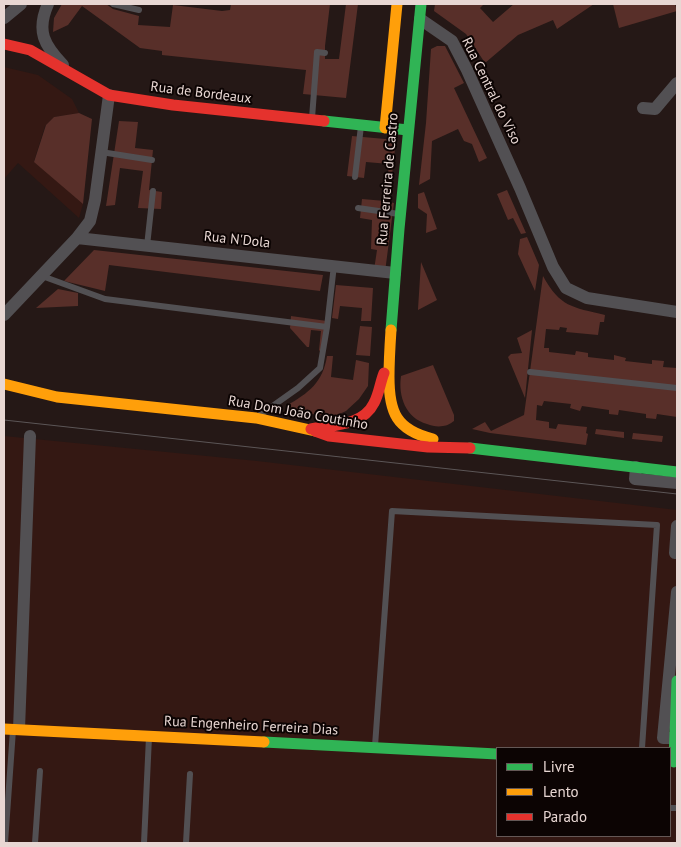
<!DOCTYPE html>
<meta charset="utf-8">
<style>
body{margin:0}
#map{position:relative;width:681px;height:847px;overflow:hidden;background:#251816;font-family:"PT Sans",sans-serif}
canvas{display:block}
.frame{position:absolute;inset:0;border:5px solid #e8d7d3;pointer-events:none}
.legend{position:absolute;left:496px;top:747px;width:175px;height:90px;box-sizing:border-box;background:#0c0403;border:1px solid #645856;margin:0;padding:6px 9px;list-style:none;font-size:15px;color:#e8d7d3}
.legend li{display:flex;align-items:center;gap:10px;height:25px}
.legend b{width:25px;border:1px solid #645856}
</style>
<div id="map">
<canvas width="681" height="847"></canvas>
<div class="frame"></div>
<ul class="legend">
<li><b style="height:6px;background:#30b455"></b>Livre</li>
<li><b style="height:6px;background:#ff9f0a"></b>Lento</li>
<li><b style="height:6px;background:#e5322d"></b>Parado</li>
</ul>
</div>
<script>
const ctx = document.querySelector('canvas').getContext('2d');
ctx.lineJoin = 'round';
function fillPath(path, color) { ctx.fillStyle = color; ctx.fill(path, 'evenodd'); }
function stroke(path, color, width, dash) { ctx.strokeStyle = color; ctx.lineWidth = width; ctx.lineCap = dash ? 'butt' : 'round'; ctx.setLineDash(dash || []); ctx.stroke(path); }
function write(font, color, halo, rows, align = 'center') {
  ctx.font = font + ' "PT Sans",sans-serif'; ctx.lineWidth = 4; ctx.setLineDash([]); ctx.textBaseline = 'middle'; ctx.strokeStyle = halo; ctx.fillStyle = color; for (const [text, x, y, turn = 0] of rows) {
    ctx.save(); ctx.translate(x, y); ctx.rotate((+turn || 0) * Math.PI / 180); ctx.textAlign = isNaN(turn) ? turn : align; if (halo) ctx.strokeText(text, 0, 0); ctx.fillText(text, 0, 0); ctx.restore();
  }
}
const built = new Path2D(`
 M4 67 38 75 72 99 79 113 54 117 45 126 34 161 83 204 79 218 18 163 4 179Z
 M4 436 257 461 677 510V843H4ZM497 748H670V836H497Z`);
const green = new Path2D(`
 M62 4H106L113 9 139 16 138 25 170 27 173 5 222 11 230 10 231 4H330L325 46V59H339L346 4H358L346 98 303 94 306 70 162 55V51L140 48 82 6 68 25 53 32 54 18Z
 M435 4H484L480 8 493 22 514 4H594L557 29 553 20 518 35 485 63 466 34 434 11Z
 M613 4H675L677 11 619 28Z
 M437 46H445L464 83 454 88 487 158 479 162 472 144 464 141 458 129 432 141 430 179 419 185 426 123 431 49Z
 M79 113 92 119 83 204 34 162 46 125 54 117Z
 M119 121 138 122 135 148 153 150 149 190 162 192 161 209 138 208 143 171 120 168 115 205 106 206Z
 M352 136 396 140 389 202 394 203 385 272 374 270 377 250 371 249 372 220 360 218 362 199 385 201 389 164 366 162 364 178 347 176Z
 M507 190 526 233 521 234 513 218 508 220 497 194Z
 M424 192 437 229 426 233 427 214 418 208V194Z
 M527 237 539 265 535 291 518 254 520 239Z
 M94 250 323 275 320 291 109 265 105 291 64 281Z
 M421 262 437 300 418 310V309Z
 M543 276C560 307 572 307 605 315L604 322H600L598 335 566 332 567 328 560 327 559 330 546 329 544 348H549V352L575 355 576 351 588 353V357L614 360V355L626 358 625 361 652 364V360L664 361 663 367 677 368V417L657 414 656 419 646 418V414L619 410 618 415 609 414V410L582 406 580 411 570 408 571 404 544 401 542 406 537 405 536 420 549 422V428L556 429 558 424 587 427 586 433 588 434 586 445 490 433 472 429 485 422 491 431 524 415Z
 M336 285 373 288 371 321H361L362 308 340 306 338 319 332 318Z
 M58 289 78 293V306L36 308Z
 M291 316 327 321 322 354 319 350 321 331 311 330 309 347H307L290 328Z
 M360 326 372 327 370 356 356 355Z
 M532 330 525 398 508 357 511 354 522 353 517 338Z
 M327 356H333L331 377 353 380 356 360 369 363 368 386 359 399 346 411 335 416 286 412V406C309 393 323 382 327 356Z
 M433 365 454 415V421C451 423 447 426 443 426 438 427 432 426 427 424 406 418 398 397 401 376Z
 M596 429 624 432V438L595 434Z
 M633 433 663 436 662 442 632 439Z`);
const lane = new Path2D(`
 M113 4 139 10
 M312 118 317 52 325 53
 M101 152 152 160
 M355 177 361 126
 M358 208 399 214
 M147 246 153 191
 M42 276 105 299 327 327 334 265
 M530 372 677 388
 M260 415 298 388 320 368 327 327
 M375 746 392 511 657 525 642 748
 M670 808H677
 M5 843 13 730
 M35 843 40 771
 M144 843 149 737
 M186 843 190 774`);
const street = new Path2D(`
 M48 4C36 31 44 45 63 65
 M4 18 21 4
 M420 19 452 41 467 70 520 188 553 267 566 288 587 298 677 312
 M643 108 655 109 677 83
 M77 238 395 273
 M4 315 77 238 90 221 95 200 109 95
 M636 467 635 479 677 483
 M677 526 675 553H677
 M19 729 30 436
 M675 738H663L677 592`);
const fast = new Path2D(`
 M324 121 408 130
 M391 330 399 229 421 4
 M470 448 677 472
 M264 742 497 754
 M674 762 677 681`);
const slow = new Path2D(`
 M385 128 397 4
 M391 330C390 345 389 361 389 377 389 412 396 430 433 439
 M4 384 57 397 256 418 315 431
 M4 729 264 742`);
const jam = new Path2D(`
 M4 44 30 50 109 95 173 105 324 121
 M311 429C332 425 363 426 374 403 379 394 380 383 384 373
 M315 431 329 436 428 447 470 448`);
const tram = new Path2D(`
 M4 420 677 494`);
const streetNames = [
 ["Rua Central do Viso",491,91,64],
 ["Rua de Bordeaux",201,93,7],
 ["Rua Ferreira de Castro",388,179,-85],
 ["Rua N'Dola",237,240,6],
 ["Rua Dom João Coutinho",298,413,10],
 ["Rua Engenheiro Ferreira Dias",251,726,3]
];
fillPath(built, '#341813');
fillPath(green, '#582f29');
stroke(lane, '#525053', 6);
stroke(street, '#525053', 12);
stroke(fast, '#30b455', 11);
stroke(slow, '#ff9f0a', 11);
stroke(jam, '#e5322d', 11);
stroke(tram, '#5c5657', 1);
write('14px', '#e8d7d3', '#0c0403', streetNames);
</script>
